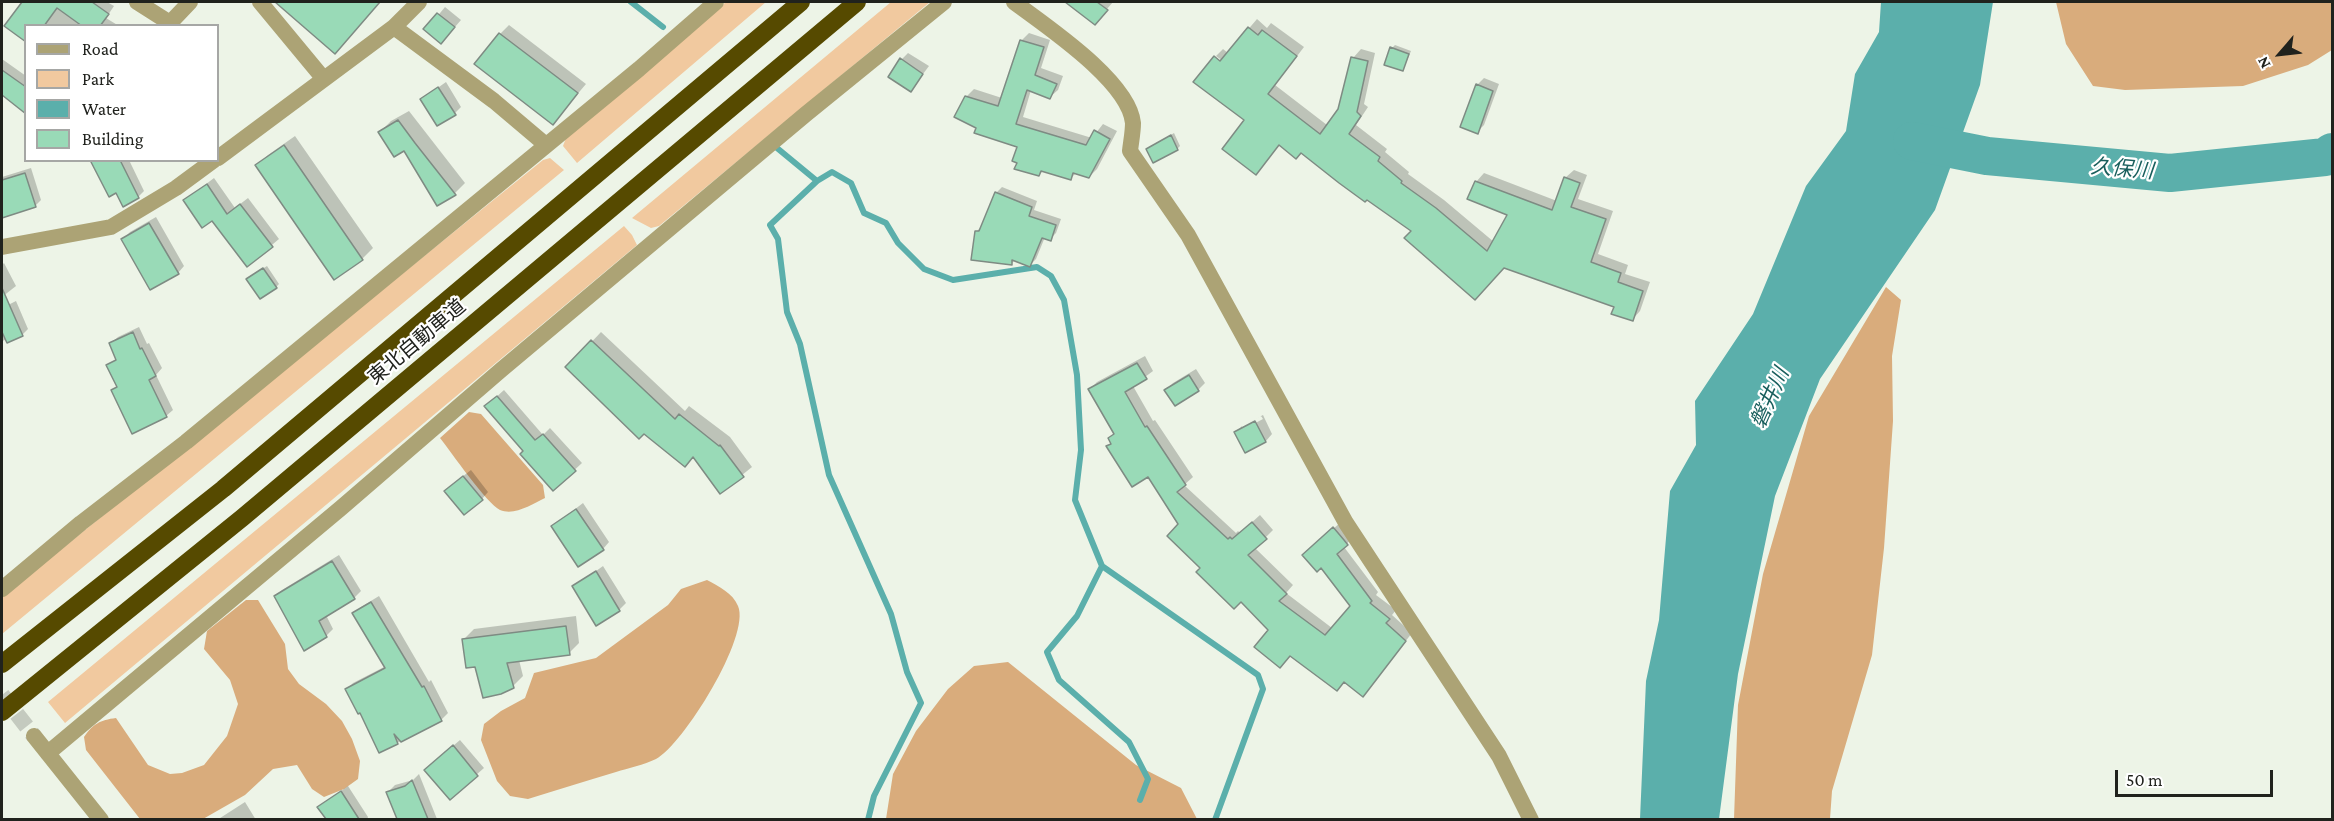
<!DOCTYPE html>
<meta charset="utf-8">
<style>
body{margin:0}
#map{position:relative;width:2334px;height:821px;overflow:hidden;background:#edf4e7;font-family:"Crimson Pro",serif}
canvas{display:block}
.frame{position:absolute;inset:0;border:3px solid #20221d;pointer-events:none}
.legend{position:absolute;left:24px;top:24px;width:195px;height:138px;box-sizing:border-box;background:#fff;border:2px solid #a6a7a5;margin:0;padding:8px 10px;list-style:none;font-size:18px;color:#20221d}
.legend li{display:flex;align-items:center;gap:12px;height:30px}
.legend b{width:30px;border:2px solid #a6a7a5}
.north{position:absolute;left:2250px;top:24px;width:60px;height:60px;-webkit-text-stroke:4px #fff;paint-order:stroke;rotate:242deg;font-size:16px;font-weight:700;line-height:24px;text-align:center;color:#20221d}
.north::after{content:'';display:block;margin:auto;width:21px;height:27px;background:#20221d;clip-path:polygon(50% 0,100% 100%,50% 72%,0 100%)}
.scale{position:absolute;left:2115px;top:770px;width:158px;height:27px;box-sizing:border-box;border:3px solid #20221d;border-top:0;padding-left:8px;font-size:18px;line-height:21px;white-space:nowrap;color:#20221d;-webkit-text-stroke:4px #fff;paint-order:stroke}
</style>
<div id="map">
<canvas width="2334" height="821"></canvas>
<div class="frame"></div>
<ul class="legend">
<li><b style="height:8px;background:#aca375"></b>Road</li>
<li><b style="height:16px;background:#f1c99f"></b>Park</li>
<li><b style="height:16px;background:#5bafab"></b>Water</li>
<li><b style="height:16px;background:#99dab7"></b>Building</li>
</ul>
<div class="north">N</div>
<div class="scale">50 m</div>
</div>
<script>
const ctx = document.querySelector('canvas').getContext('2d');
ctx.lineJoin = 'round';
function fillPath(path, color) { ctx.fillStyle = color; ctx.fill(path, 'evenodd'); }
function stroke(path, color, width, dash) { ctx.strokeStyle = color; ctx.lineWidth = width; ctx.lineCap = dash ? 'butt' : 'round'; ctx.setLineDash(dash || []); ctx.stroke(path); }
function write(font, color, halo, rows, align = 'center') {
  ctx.font = font + ' "Crimson Pro","Noto Sans JP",serif'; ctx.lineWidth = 4.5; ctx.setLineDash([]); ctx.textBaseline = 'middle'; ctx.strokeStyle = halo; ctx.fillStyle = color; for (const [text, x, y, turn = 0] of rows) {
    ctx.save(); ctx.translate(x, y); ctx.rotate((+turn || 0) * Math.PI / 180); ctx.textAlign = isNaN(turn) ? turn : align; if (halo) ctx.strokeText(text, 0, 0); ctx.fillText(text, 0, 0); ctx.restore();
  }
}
const green = new Path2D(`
 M726 2H766L577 163 563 146 566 138Z
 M891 2H930L659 226 651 228 632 218Z
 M550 158 564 170 2 634V597L543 160Z
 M624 226 632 235 637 245 65 723 48 702Z`);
const forest = new Path2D(`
 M2056 2H2332V50L2308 65 2243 86 2125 90 2093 86 2066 44Z
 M1886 287 1901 300 1892 356 1893 421 1884 548 1872 655 1832 791 1830 819H1734L1738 705 1763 574 1809 416Z
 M469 412 481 414 543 485 545 498C532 504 515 516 500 510 487 504 451 452 440 438Z
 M707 580C718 586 733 593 738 606 751 636 683 745 656 759 644 765 628 768 616 772 586 781 557 790 528 799L510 796 497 781 481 740 484 724 501 711 525 698 534 673 596 658 668 605 681 589Z
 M246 600H258L285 644 288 669 299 684 326 704 342 721 352 739 360 761 358 779 344 789 324 797 312 789 297 765 273 769 245 795 203 819H140L86 750 84 737C93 724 100 720 116 718L148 765 170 774 182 773 204 765 227 736 238 704 230 680 204 649 207 631Z
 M1008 662 1136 765 1181 788 1197 819H886L893 774 916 731 948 689 974 666Z`);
const water = new Path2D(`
 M1881 2H1993L1980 85 1935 210 1820 379 1775 496 1738 674 1719 819H1640L1646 681 1659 620 1670 491 1696 445 1695 401 1753 314 1806 186 1846 131 1855 74 1879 32Z`);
const shadow = new Path2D(`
 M24 2H107L114 6 106 18 119 26 6 25Z
 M277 2H346L365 18 335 52Z
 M1067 2H1113L1095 23Z
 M445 7 461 20 448 35 426 30Z
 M1257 19 1267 28 1271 23 1304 47 1275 85 1327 125 1339 110 1353 58 1361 49 1375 53 1364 104 1368 107 1356 125 1387 149 1385 152 1409 172 1408 174 1444 200 1494 242 1509 214 1476 182 1484 173 1557 201 1565 178 1574 170 1587 175 1578 199 1613 211 1598 254 1628 265 1625 274 1650 282 1640 311 1632 320 1616 306 1413 231 1302 151 1280 144 1256 173 1246 120 1225 67 1227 64 1216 56 1223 49 1228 53Z
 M509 25 586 84 553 123 500 34Z
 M1029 33 1050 40 1041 68 1063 76 1058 90 1050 97 1031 90 1023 117 1092 138 1103 124 1117 131 1097 169 1089 177 1076 173 1071 178 1044 170 1039 175 1019 162 1018 146 978 127 966 97 974 89 1002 98 1021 41Z
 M1395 45 1411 51 1403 70 1392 48Z
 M908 53 929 66 911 90 902 59Z
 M2 59 26 76V113L2 93Z
 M1484 78 1499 84 1484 125 1477 132V85Z
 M446 82 461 107 455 113 422 99Z
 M409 111 465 183 455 193 404 149 380 132 391 121Z
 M1174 133 1180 146 1177 149H1148Z
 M295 136 373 248 362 259 335 278 257 165 268 155Z
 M91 160H129L144 191 138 197 116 191Z
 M31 168 41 200 35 206 2 217V173V177Z
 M214 178 235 208 248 198 279 239 248 265 212 219 185 200Z
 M1002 187 1037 201 1034 210 1061 219 1056 233 1050 239 1045 237 1036 259 1030 265 1016 259 1011 264 976 232 983 225 996 193Z
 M156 217 184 266 178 273 123 239 130 232Z
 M4 263 16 286 2 297V265Z
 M267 266 279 284 276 287 251 276Z
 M16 301 28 329 22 335 2 341V308Z
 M139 327 147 344 149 343 162 368 156 375 173 410 166 416 113 391 118 386 108 366 117 358 111 343 118 337Z
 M601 332 685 411 689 406 730 437 752 467 721 492 694 456 644 432 568 367Z
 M1145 356 1153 371 1133 386 1153 421 1155 420 1193 477 1184 485 1236 533 1238 531 1240 533 1260 515 1273 530 1255 548 1293 585 1286 593 1332 628 1352 606 1312 548 1342 521 1354 536 1344 547 1378 592 1376 595 1396 610 1392 615 1412 633 1363 695 1345 681 1337 689 1291 655 1270 630 1241 600 1202 567 1180 524 1149 475 1108 447 1112 443 1110 438 1115 433 1090 389 1097 382Z
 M1196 369 1205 383 1198 390H1166L1173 383Z
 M504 390 543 435 550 428 582 463 554 489 525 451 493 400Z
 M1263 415 1272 434 1266 441 1245 451 1236 432 1242 426V430L1263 419 1261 416 1242 426Z
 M471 470 488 492 482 499 453 484Z
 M583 503 609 542 603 549 553 526Z
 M339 555 361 591 354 598 326 615 333 629 326 636 275 596 282 590Z
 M603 566 626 603 619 610 574 587Z
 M379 596 429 682 431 680 448 713 442 719 397 743 360 711 347 689 353 683 386 666 354 614 361 607Z
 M576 616 579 643 569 653 519 660 523 676 513 686 476 665 464 639 474 629Z
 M460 740 484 768 450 798 433 763Z
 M419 774 437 819 399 820 388 792 395 785 413 780Z
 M348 786 368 817 367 820H327L319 807Z
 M245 802 256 820H217Z`);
const stream = new Path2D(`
 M631 2 663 27
 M777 148 817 181 832 172 851 183 864 213 886 223 898 243 924 269 953 280 1037 267 1051 276 1064 300 1077 375 1081 450 1075 500 1102 566 1077 616 1047 652 1059 680 1129 742 1148 779 1140 800
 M817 181 770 225 778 239 787 312 800 344 829 475 891 614 907 672 921 703 874 796 868 820
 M1102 566 1258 675 1263 689 1215 820`);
const river = new Path2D(`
 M1912 141 1987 156 2170 173 2325 157 2332 152`);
const building = new Path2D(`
 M22 2H92L109 14 100 26H82L57 8 44 26H26V42L4 26Z
 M275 2H380L335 54Z
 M1065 2H1097L1108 10 1095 25Z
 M437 13 455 27 441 44 423 29Z
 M1248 27 1258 35 1262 30 1297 56 1268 94 1320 134 1338 109 1351 57 1368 61 1357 112 1361 116 1349 134 1380 157 1378 161 1402 181 1401 183 1436 208 1487 251 1507 215 1467 199 1475 181 1552 210 1564 177 1580 183 1571 207 1606 219 1591 262 1621 273 1618 282 1643 291 1633 321 1611 314 1614 307 1504 268 1475 300 1404 238 1411 231 1367 200 1365 202 1339 183 1301 153 1296 159 1279 145 1256 175 1222 149 1244 120 1193 82 1214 56 1220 61Z
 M499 33 578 93 553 125 474 64Z
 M1020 40 1044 47 1035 75 1057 84 1050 99 1027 90 1016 124 1086 145 1094 130 1110 139 1089 178 1073 173 1071 180 1041 171 1039 176 1014 169 1017 163 1012 161 1017 147 974 133 976 128 954 117 965 96 998 106Z
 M1390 47 1409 54 1403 71 1384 65Z
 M900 58 923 74 911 92 888 77Z
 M2 70 26 87V114L2 95Z
 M1476 84 1493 91 1478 134 1460 127Z
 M438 87 456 115 437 126 420 99Z
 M398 120 415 143 456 195 437 206 404 151 394 157 378 132Z
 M1171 135 1178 150 1153 163 1146 149Z
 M284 145 363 260 334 280 255 165Z
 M90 160H120L139 198 123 207 116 193 109 197Z
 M25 173 36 207 2 218V180Z
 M207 184 227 214 240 204 273 247 247 267 212 221 202 228 183 200Z
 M995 192 1032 207 1029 216 1056 225 1051 241 1042 238 1030 267 1012 260V265L971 260 975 231H979Z
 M149 223 179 274 150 290 121 239Z
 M263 268 277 288 260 299 246 279Z
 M2 288 23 336 7 343 2 332Z
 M133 332 140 349 142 348 156 376 149 380 167 417 132 434 111 390 117 387 106 365 116 360 109 343Z
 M591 340 675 419 679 414 719 446 720 445 744 477 720 494 693 457 685 467 644 434 639 439 565 367Z
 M1137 363 1147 379 1125 392 1145 427 1147 426 1186 485 1177 492 1228 539 1230 537 1232 539 1252 522 1267 539 1248 555 1287 594 1279 601 1325 635 1350 606 1321 568 1317 572 1302 555 1333 527 1344 540 1348 545 1337 554 1372 601 1370 603 1390 619 1386 623 1406 641 1363 697 1344 682 1337 691 1290 656 1280 668 1254 647 1268 630 1241 602 1234 609 1196 572 1200 568 1167 536 1178 524 1148 477 1132 487 1106 446 1111 444 1108 438 1114 434 1088 389Z
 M1189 375 1199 391 1175 406 1164 390Z
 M497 396 535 440 543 434 576 471 553 491 520 454 523 451 484 406Z
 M1255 421 1266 442 1245 453 1234 432Z
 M463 476 483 500 464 515 444 491Z
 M576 509 604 550 578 567 551 526Z
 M332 561 355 599 319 621 327 637 304 651 274 596Z
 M596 571 620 611 596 626 572 586Z
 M371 602 422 687 424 686 442 721 401 742 394 734 398 744 379 753 360 713 358 714 345 689 385 668 352 613Z
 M566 626 570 655 507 663 514 688 501 694 483 698 475 667 466 668 462 639Z
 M453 745 478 776 450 800 424 770Z
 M412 780 428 819H397L386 792 405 786Z
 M341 791 359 819H326L317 807Z`);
const tertiaryTunnel = new Path2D(`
 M2 695 34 736`);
const minor = new Path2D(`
 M137 2 170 23 190 2
 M260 2 323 78
 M1014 2C1046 26 1129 81 1133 123 1133 132 1131 142 1130 151L1188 235 1346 523 1499 756 1531 820
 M394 27 494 101 546 145
 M218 158 394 27 419 2
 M2 247 111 227 176 188 214 160
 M2 589 81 523 186 442 639 69 716 2
 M48 753 341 508 501 370 806 114 944 2`);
const tertiary = new Path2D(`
 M34 736 101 820`);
const motorway = new Path2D(`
 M2 664 223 489 801 2
 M2 712 242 518 857 2`);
const streetNames = [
 ["東北自動車道",417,342,-40]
];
const waterNames = [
 ["久保川",2122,169,5],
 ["磐井川",1770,398,-66]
];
fillPath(green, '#f1c99f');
fillPath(forest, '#d9ac7c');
fillPath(water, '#5bafab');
fillPath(shadow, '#0003');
stroke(stream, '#5bafab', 6);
stroke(river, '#5bafab', 38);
fillPath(building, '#99dab7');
stroke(building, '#7e8b83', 1.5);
stroke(tertiaryTunnel, '#c4cabf', 16, [16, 8]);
stroke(minor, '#aca375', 16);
stroke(tertiary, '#aca375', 16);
stroke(motorway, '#564a00', 18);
write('20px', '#20221d', '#fff', streetNames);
write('italic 21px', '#195f5d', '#fff', waterNames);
</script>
